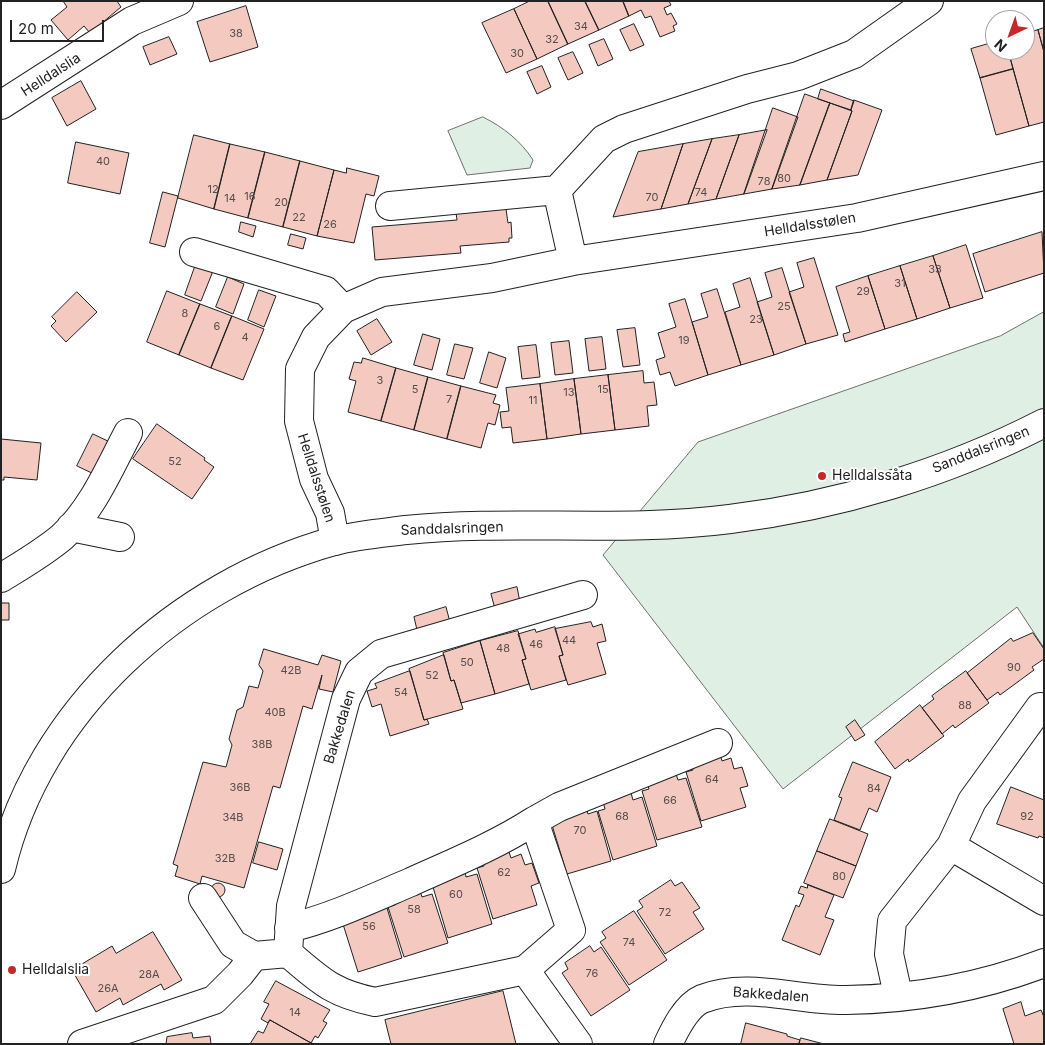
<!DOCTYPE html>
<meta charset="utf-8">
<style>
body{margin:0}
#map{position:relative;width:1045px;height:1045px;overflow:hidden;background:#fff;font-family:Inter,sans-serif}
canvas{display:block}
.frame{position:absolute;inset:0;border:2px solid #222;pointer-events:none}
.north{position:absolute;left:985px;top:10px;width:50px;height:50px;box-sizing:border-box;background:#fff;border:1px solid #a7a7a7;border-radius:50%;rotate:222deg;font-size:14px;font-weight:700;line-height:20px;text-align:center;color:#222}
.north::after{content:'';display:block;margin:auto;width:18px;height:22px;background:#c62828;clip-path:polygon(50% 0,100% 100%,50% 72%,0 100%)}
.scale{position:absolute;left:10px;top:20px;width:94px;height:22px;box-sizing:border-box;border:2px solid #222;border-top:0;padding-left:6px;font-size:15px;line-height:18px;white-space:nowrap;color:#222;-webkit-text-stroke:4px #fff;paint-order:stroke}
</style>
<div id="map">
<canvas width="1045" height="1045"></canvas>
<div class="frame"></div>
<div class="north">N</div>
<div class="scale">20 m</div>
</div>
<script>
const ctx = document.querySelector('canvas').getContext('2d');
ctx.lineJoin = 'round';
function fillPath(path, color) { ctx.fillStyle = color; ctx.fill(path, 'evenodd'); }
function stroke(path, color, width, dash) { ctx.strokeStyle = color; ctx.lineWidth = width; ctx.lineCap = dash ? 'butt' : 'round'; ctx.setLineDash(dash || []); ctx.stroke(path); }
function write(font, color, halo, rows, align = 'center') {
  ctx.font = font + ' Inter,sans-serif'; ctx.lineWidth = 4; ctx.setLineDash([]); ctx.textBaseline = 'middle'; ctx.strokeStyle = halo; ctx.fillStyle = color; for (const [text, x, y, turn = 0] of rows) {
    ctx.save(); ctx.translate(x, y); ctx.rotate((+turn || 0) * Math.PI / 180); ctx.textAlign = isNaN(turn) ? turn : align; if (halo) ctx.strokeText(text, 0, 0); ctx.fillText(text, 0, 0); ctx.restore();
  }
}
const green = new Path2D(`
 M483 117C503 127 521 141 533 160L530 168 467 175 448 131Z
 M1044 312V648L1017 607 783 789 603 555 698 442 1000 336Z`);
const building = new Path2D(`
 M117 1 121 7 90 33 84 26 68 40 51 20 67 7 63 1Z
 M530 1H548L568 44 537 59 514 9Z
 M548 1H585L599 30 568 44Z
 M585 1H623L629 16 599 30Z
 M623 1H669L671 5 664 8 667 15 671 13 677 24 673 26 675 31 660 37 651 16 645 18 641 10 629 16Z
 M246 6 258 47 210 62 197 22Z
 M514 9 537 59 506 73 482 23Z
 M634 24 644 45 630 51 620 30Z
 M1044 28V52L1038 30Z
 M1038 30 1044 52V122L1029 126 1008 50H1025V34Z
 M169 37 177 54 150 65 143 47Z
 M604 39 613 59 598 66 589 45Z
 M995 42V50H1008L1013 69 980 78 971 49Z
 M573 52 583 73 568 80 558 58Z
 M542 66 551 87 537 94 527 72Z
 M1013 69 1029 126 996 135 980 78Z
 M81 81 96 109 67 126 52 98Z
 M821 89 854 101 851 110 818 99Z
 M805 94 830 103 800 185 772 189Z
 M854 100 882 110 858 175 827 180 852 111 851 110Z
 M830 103 852 111 827 180 800 185Z
 M773 108 798 117 772 189 744 194Z
 M767 130 744 194 716 199 739 135Z
 M194 135 230 144 214 209 178 198Z
 M739 135 716 199 688 204 712 139Z
 M712 139 688 204 661 209 683 144Z
 M76 142 129 153 120 194 68 183Z
 M230 144 265 152 248 218 214 209Z
 M683 144 661 209 613 217 638 152Z
 M265 152 300 161 283 227 248 218Z
 M300 161 334 170 317 236 283 227Z
 M347 168 379 176 374 196 366 194 354 243 317 236 334 170 346 173Z
 M163 192 178 196 165 247 150 243Z
 M506 209 508 223 511 222 512 238H509V242L460 246 461 253 375 260 372 227 457 220 456 213Z
 M241 222 256 226 253 237 239 232Z
 M1042 232 1044 273 985 292 973 254Z
 M291 234 306 238 303 249 288 245Z
 M966 245 983 298 950 308 933 256Z
 M933 256 950 308 917 319 900 266Z
 M814 258 838 335 806 344 789 292 804 287 797 263Z
 M196 264 213 271 201 301 185 295Z
 M900 266 917 319 885 329 868 276Z
 M782 268 806 344 774 355 757 302 772 297 765 273Z
 M868 276 885 329 845 342 843 334 850 332 836 287Z
 M228 277 244 284 233 314 216 307Z
 M750 278 774 355 741 365 725 312 740 307 733 284Z
 M717 289 741 365 708 375 692 322 708 317 701 294Z
 M259 290 276 296 264 327 248 320Z
 M167 291 200 304 179 355 147 342Z
 M77 292 97 312 66 342 51 326 56 321 52 317Z
 M685 299 708 375 675 386 670 372 660 375 656 360 665 357 658 333 676 327 669 304Z
 M200 304 232 316 211 368 179 355Z
 M232 316 264 329 243 380 211 368Z
 M377 319 392 342 371 355 357 331Z
 M635 328 640 365 623 367 617 330Z
 M423 334 440 339 432 370 414 365Z
 M602 337 606 369 589 371 585 339Z
 M569 341 573 373 555 375 551 343Z
 M455 344 473 348 464 379 447 375Z
 M536 345 540 377 522 379 518 347Z
 M489 352 506 358 497 388 480 383Z
 M363 358 396 368 381 421 348 412 356 381 349 379 354 362 361 363Z
 M396 368 428 377 414 430 381 421Z
 M643 371 644 383 654 382 657 405 647 406 649 426 615 430 608 375Z
 M608 375 615 430 581 434 574 379Z
 M428 377 461 386 447 439 414 430Z
 M574 379 581 434 547 439 540 384Z
 M540 384 547 439 513 443 511 427 502 428 500 412 509 411 506 388Z
 M461 386 496 395 493 403 500 405 495 425 488 423 481 448 447 439Z
 M157 424 205 458 204 460 214 467 192 499 133 459Z
 M93 434 112 443 96 475 77 466Z
 M1 439 41 443 37 480 4 477V480H1Z
 M517 587 520 602 495 609 491 594Z
 M1 603H9V620H1Z
 M446 607 450 622 417 630 414 617Z
 M591 622 593 627 602 624 606 641 597 643 606 674 568 685 559 656 563 655 555 629Z
 M555 627 563 655 559 656 566 680 531 690 522 660 526 659 518 634 535 629 536 632Z
 M518 631 526 659 522 660 529 684 495 694 480 641Z
 M1033 633 1044 649V659L1032 667 1034 670 1000 695 998 692 987 700 967 673 1011 638 1013 641Z
 M480 641 495 694 461 703 454 680 451 681 443 653Z
 M264 649 318 665 322 655 341 661 333 692 319 689 322 675 312 709 303 706 280 788 273 786 244 888 202 876 200 884 175 876 178 866 173 864 203 762 226 767 232 745 229 739 237 710 243 707 249 686 258 688 263 671 259 665Z
 M444 655 451 681 454 680 463 709 424 720 409 669Z
 M410 671 424 720 427 719 429 724 390 736 381 704 372 707 367 691 377 688 375 684Z
 M966 671 989 703 955 728 953 725 942 734 922 708 934 699 932 696Z
 M920 705 944 736 909 762 908 759 895 769 875 742Z
 M855 720 865 735 855 741 846 727Z
 M720 754 722 761 731 758 734 769 742 767 748 786 740 788 746 807 701 821 686 772 693 770 691 763Z
 M853 762 891 777 877 812 869 808 860 830 834 820 842 798 839 797Z
 M676 774 678 780 686 778 702 827 657 840 642 791 649 789 647 783Z
 M1011 787 1044 800V838L1039 836 1038 838 997 824Z
 M631 793 633 800 642 797 657 846 613 860 598 811 605 809 603 802Z
 M586 807 588 814 597 811 611 861 567 874 552 825Z
 M830 819 868 834 856 866 817 851Z
 M259 842 283 849 277 870 253 863Z
 M817 851 856 866 843 898 804 883Z
 M509 852 511 858 521 854 525 865 532 863 539 883 531 886 537 905 493 919 477 868 484 866 482 860Z
 M465 871 466 877 477 874 492 924 448 938 433 887 439 885 438 879Z
 M671 880 675 886 682 882 700 908 693 912 704 929 665 954 637 911 643 907 639 901Z
 M211 890a7 7 0 1 1 14 0a7 7 0 1 1-14 0Z
 M808 885 834 895 825 917 834 920 820 955 782 940 796 905 799 907 804 895 798 893 801 886 807 888Z
 M420 891 422 897 432 894 448 943 404 957 388 907 395 905 394 899Z
 M387 908 402 958 358 972 342 921Z
 M634 911 667 960 629 985 600 942 606 938 602 932Z
 M153 932 182 980 164 990 161 984 123 1005 120 998 96 1012 72 970 112 946 116 953Z
 M590 946 594 952 601 947 630 990 591 1016 562 973 568 969 565 963Z
 M276 981 330 1010 323 1021 327 1023 318 1038 315 1036 311 1043 270 1020 268 1023 261 1019 269 1004 264 1002Z
 M503 991 516 1044H391L385 1020Z
 M1021 1002 1025 1016 1041 1010 1044 1017V1044H1014L1003 1009Z
 M270 1020 311 1043 316 1044H250L258 1031 263 1033Z
 M746 1023 787 1034V1036L800 1040 799 1044H741Z
 M192 1033 193 1038 210 1036 211 1044H166L167 1037Z
 M801 1038 824 1044H799Z`);
const minor = new Path2D(`
 M1 105 132 21 179 1
 M390 206 557 190
 M194 252 326 291 343 309
 M573 261 557 190 604 139 624 129 747 89 798 76 854 54 929 1
 M71 527 120 537
 M335 541 330 513 314 479 299 421 300 369 316 337 343 309 382 292 492 278 573 261 857 218 1044 176
 M1 578C22 565 43 553 62 537 92 510 109 469 128 433
 M534 821 559 807 718 743
 M951 846 1044 901
 M203 898 233 944 254 956
 M289 928C331 918 371 899 411 882 453 863 495 846 534 821L571 930 525 970
 M898 995 889 954 892 921 951 846 972 801 1040 707
 M82 1044 214 1000 240 974 254 956 288 953
 M578 1044 525 970 375 1002C332 993 321 981 288 953L291 906 346 699 359 672 381 654 583 595
 M668 1044C675 1029 686 1006 702 999 747 981 799 1001 846 1000 913 999 981 987 1044 963`);
const secondary = new Path2D(`
 M1 869C38 710 179 584 334 541 357 535 382 533 406 530 513 519 622 533 730 519 837 506 947 473 1044 423`);
const markers = [
 [822,476,5,"#c62828"],
 [12,970,5,"#c62828"]
];
const numberNames = [
 ["34",581,27],
 ["38",236,34],
 ["32",552,40],
 ["30",517,54],
 ["40",103,162],
 ["80",784,179],
 ["78",764,182],
 ["12",213,190],
 ["74",701,193],
 ["16",250,197],
 ["70",652,198],
 ["14",230,199],
 ["20",281,203],
 ["22",299,218],
 ["26",330,225],
 ["33",935,270],
 ["31",900,284],
 ["29",863,292],
 ["25",784,307],
 ["8",185,314],
 ["23",756,320],
 ["6",217,327],
 ["4",245,338],
 ["19",684,341],
 ["3",380,381],
 ["5",415,390],
 ["15",603,390],
 ["13",569,393],
 ["7",449,400],
 ["11",533,401],
 ["52",175,462],
 ["44",569,641],
 ["46",536,645],
 ["48",503,649],
 ["50",467,663],
 ["90",1014,668],
 ["42B",291,671],
 ["52",432,676],
 ["54",401,693],
 ["88",965,706],
 ["40B",275,713],
 ["38B",262,745],
 ["64",712,780],
 ["36B",240,788],
 ["84",874,789],
 ["66",670,801],
 ["68",622,817],
 ["92",1027,817],
 ["34B",233,818],
 ["70",580,831],
 ["32B",225,859],
 ["62",504,873],
 ["80",839,877],
 ["60",456,895],
 ["58",414,910],
 ["72",665,913],
 ["56",369,927],
 ["74",629,943],
 ["76",592,974],
 ["28A",149,975],
 ["26A",108,989],
 ["14",295,1013]
];
const streetNames = [
 ["Helldalslia",51,75,-33],
 ["Helldalsstølen",810,225,-9],
 ["Sanddalsringen",981,450,-22],
 ["Helldalsstølen",316,478,72],
 ["Sanddalsringen",452,529,-2],
 ["Bakkedalen",340,727,-73],
 ["Bakkedalen",771,995,4]
];
const poiNames = [
 ["Helldalssåta",832,476],
 ["Helldalslia",22,970]
];
fillPath(green, '#e0efe3');
stroke(green, '#6f6f6f', 1);
fillPath(building, '#f3c9c0');
stroke(building, '#222', 1);
stroke(minor, '#222', 30);
stroke(secondary, '#222', 30);
stroke(minor, '#fff', 28);
stroke(secondary, '#fff', 28);
for (const [x, y, r, color] of markers) { const dot = new Path2D(); dot.arc(x, y, r, 0, 2 * Math.PI); ctx.fillStyle = color; ctx.fill(dot); stroke(dot, '#fff', 2); }
write('11px', '#564c4a', null, numberNames);
write('14px', '#222', '#fff', streetNames);
write('14px', '#222', '#fff', poiNames, 'left');
</script>
